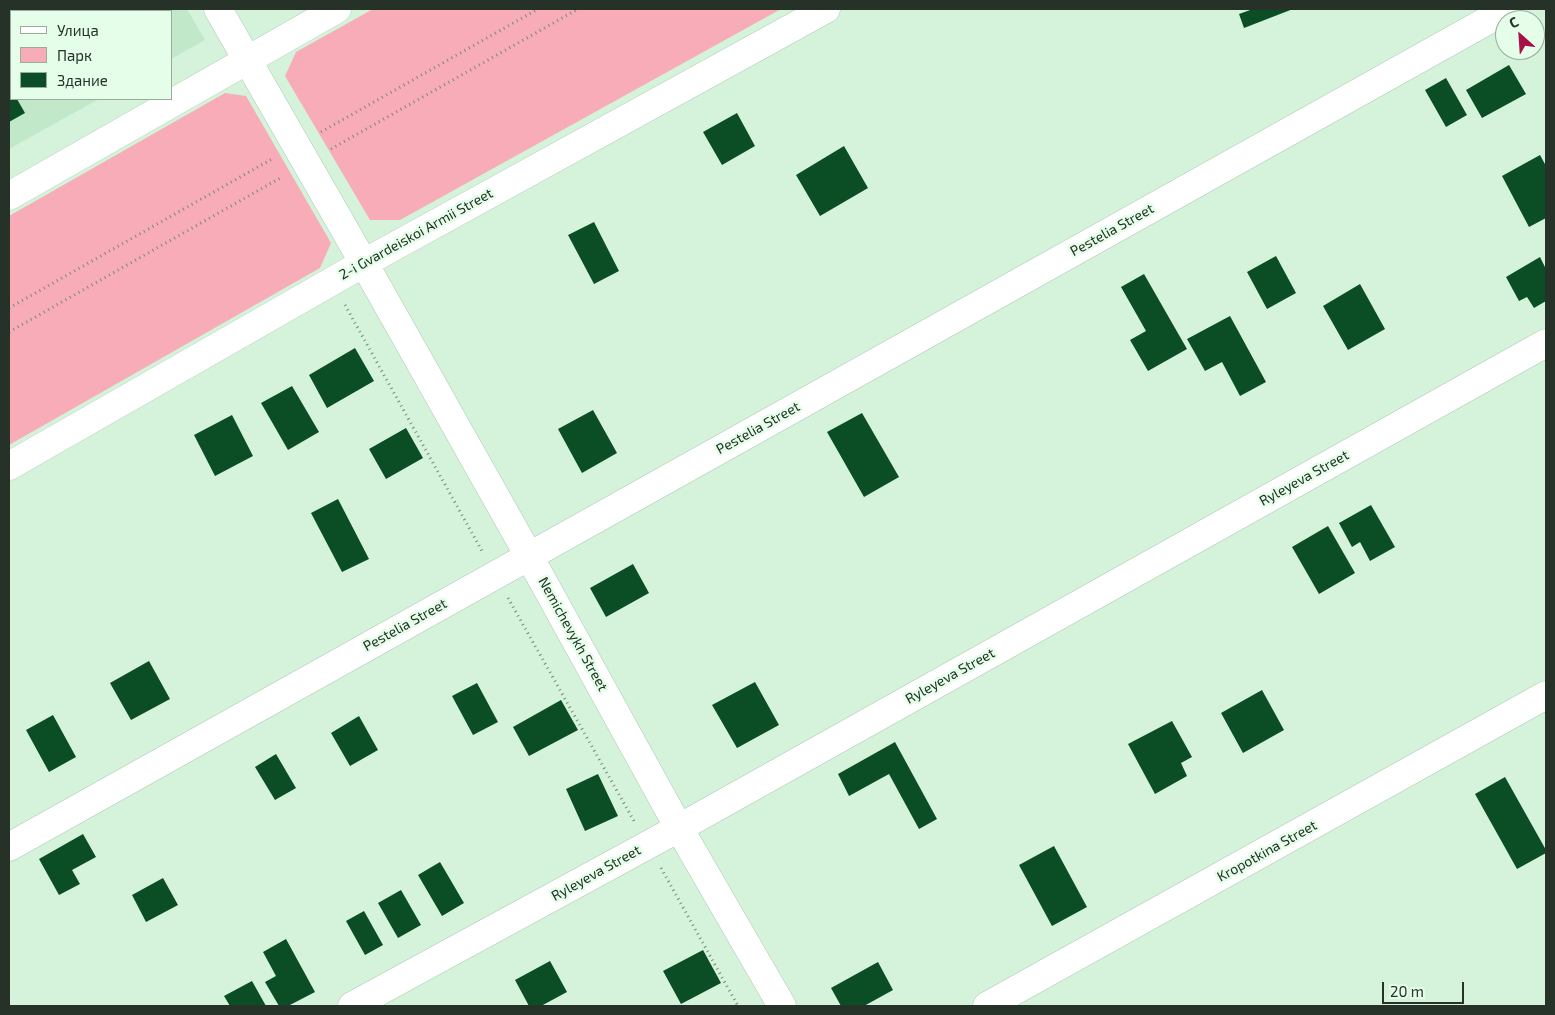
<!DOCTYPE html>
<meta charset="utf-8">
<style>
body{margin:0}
#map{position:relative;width:1555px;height:1015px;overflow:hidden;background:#d4f3da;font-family:"Exo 2",sans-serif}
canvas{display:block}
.frame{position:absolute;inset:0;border:10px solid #263228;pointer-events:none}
.legend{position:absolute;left:10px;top:10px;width:162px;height:90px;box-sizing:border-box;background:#e5feea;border:1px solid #99ac9c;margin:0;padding:6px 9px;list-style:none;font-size:15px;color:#263228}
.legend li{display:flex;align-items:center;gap:10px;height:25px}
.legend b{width:25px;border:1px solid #99ac9c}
.north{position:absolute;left:1495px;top:10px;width:50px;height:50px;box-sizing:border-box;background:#e5feea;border:1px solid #99ac9c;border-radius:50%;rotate:334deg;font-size:14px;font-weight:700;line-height:20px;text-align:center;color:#263228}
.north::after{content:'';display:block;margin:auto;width:18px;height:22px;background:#a71146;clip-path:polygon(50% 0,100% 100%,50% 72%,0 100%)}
.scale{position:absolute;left:1382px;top:982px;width:82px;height:22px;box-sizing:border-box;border:2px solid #263228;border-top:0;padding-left:6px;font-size:15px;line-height:18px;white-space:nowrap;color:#263228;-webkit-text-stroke:4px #e5feea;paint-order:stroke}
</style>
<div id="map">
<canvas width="1555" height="1015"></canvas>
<div class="frame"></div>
<ul class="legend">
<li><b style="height:6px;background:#fff"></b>Улица</li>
<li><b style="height:14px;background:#f7acb8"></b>Парк</li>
<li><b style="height:14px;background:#0b4d25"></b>Здание</li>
</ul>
<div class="north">С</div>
<div class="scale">20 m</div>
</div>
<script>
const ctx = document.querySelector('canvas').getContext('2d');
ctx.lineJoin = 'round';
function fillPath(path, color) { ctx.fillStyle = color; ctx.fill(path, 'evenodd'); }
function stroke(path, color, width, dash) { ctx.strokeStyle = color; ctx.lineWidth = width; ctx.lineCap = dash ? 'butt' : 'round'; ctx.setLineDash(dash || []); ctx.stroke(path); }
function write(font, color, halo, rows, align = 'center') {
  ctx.font = font + ' "Exo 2",sans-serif'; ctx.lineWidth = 5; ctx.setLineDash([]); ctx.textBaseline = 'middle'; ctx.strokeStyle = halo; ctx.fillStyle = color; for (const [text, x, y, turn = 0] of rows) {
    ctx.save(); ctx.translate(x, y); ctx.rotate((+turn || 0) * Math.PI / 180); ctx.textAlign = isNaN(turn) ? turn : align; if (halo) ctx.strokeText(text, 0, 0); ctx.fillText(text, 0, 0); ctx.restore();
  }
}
const built = new Path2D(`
 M9 9H187L205 40 171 59V11H11V99H99L9 149Z`);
const green = new Path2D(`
 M373 9H781L400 220H370L285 76 296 52Z
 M225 93 246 96 331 243 320 268 9 445V216Z`);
const building = new Path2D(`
 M130 9H163L165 11H132Z
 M1253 9H1293L1244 28 1239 14Z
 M1509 65 1526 94 1482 118 1466 90Z
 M1446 78 1467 115 1446 127 1425 90Z
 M11 88V99H17L25 113 9 122V90Z
 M737 113 755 146 722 165 703 132Z
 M844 146 868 188 820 216 796 175Z
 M1540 155 1546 166V218L1529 227 1502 176Z
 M594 222 619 271 594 284 568 235Z
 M1276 256 1296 293 1267 309 1247 272Z
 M1540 257 1546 269V301L1534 308 1527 297 1519 301 1506 277Z
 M1144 274 1187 349 1148 371 1130 340 1146 331 1121 287Z
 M1360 284 1385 329 1348 350 1323 306Z
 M1230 316 1266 382 1240 396 1222 362 1205 371 1187 339Z
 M355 348 374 381 327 408 309 375Z
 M292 386 319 432 288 450 261 403Z
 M593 410 617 453 582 473 558 429Z
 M862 413 899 477 864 497 827 432Z
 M232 415 253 456 215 476 194 435Z
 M406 428 423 458 386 479 369 449Z
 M338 499 369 559 342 572 311 513Z
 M1371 505 1395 547 1370 561 1360 542 1352 547 1339 523Z
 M1328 526 1355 573 1319 594 1292 547Z
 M633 564 649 593 606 617 590 588Z
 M149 661 170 699 131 720 110 683Z
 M755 682 779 725 737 748 712 705Z
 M477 683 498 722 473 735 452 696Z
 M1262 690 1284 730 1243 753 1221 713Z
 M561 700 578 730 529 756 513 727Z
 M53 715 76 757 49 772 26 730Z
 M359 716 378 750 350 766 331 733Z
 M1172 721 1192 757 1181 763 1187 776 1155 794 1128 744Z
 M895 742 937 819 919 829 889 774 849 796 838 774Z
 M276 754 296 788 275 800 255 767Z
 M598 774 618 816 585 831 566 789Z
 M1505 777 1546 850V853L1517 869 1475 794Z
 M83 834 96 857 72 870 80 884 59 895 39 859Z
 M1054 846 1087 907 1052 926 1019 865Z
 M440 862 464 903 442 916 418 875Z
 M163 878 178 905 146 922 132 895Z
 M401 890 421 925 398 938 378 903Z
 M364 911 383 945 365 955 346 921Z
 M286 939 315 992 288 1006H279L265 982 276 976 263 952Z
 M703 950 721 983 681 1004 663 971Z
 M550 961 567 992 541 1006H529L515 980Z
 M878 962 893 990 864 1006H841L831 988Z
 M252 981 266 1006H230L224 996Z`);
const path = new Path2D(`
 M321 132 538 9
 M331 149 578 9
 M345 305 482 551
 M9 308 272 159
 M9 332 282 177
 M508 598 634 821
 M661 868 738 1006`);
const minor = new Path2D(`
 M218 9 377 286 529 556 679 828 782 1006
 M9 847 1508 9
 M352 1006 679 828 1546 343
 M987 1006 1546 695`);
const major = new Path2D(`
 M9 196 337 9
 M9 466 364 263 826 9`);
const streetNames = [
 ["Pestelia Street",1112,230,-29],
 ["2-i Gvardeiskoi Armii Street",416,234,-29],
 ["Pestelia Street",758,428,-29],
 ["Ryleyeva Street",1304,478,-29],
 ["Pestelia Street",405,625,-29],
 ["Nemichevykh Street",573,634,61],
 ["Ryleyeva Street",950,676,-29],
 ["Kropotkina Street",1267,851,-29],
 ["Ryleyeva Street",596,873,-29]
];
fillPath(built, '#c2e8ca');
fillPath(green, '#f7acb8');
fillPath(building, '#0b4d25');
stroke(minor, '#accab2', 29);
stroke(major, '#accab2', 29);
stroke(path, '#758a79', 3, [1, 4]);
stroke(minor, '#fff', 28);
stroke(major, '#fff', 28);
write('14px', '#263228', '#e5feea', streetNames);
</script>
